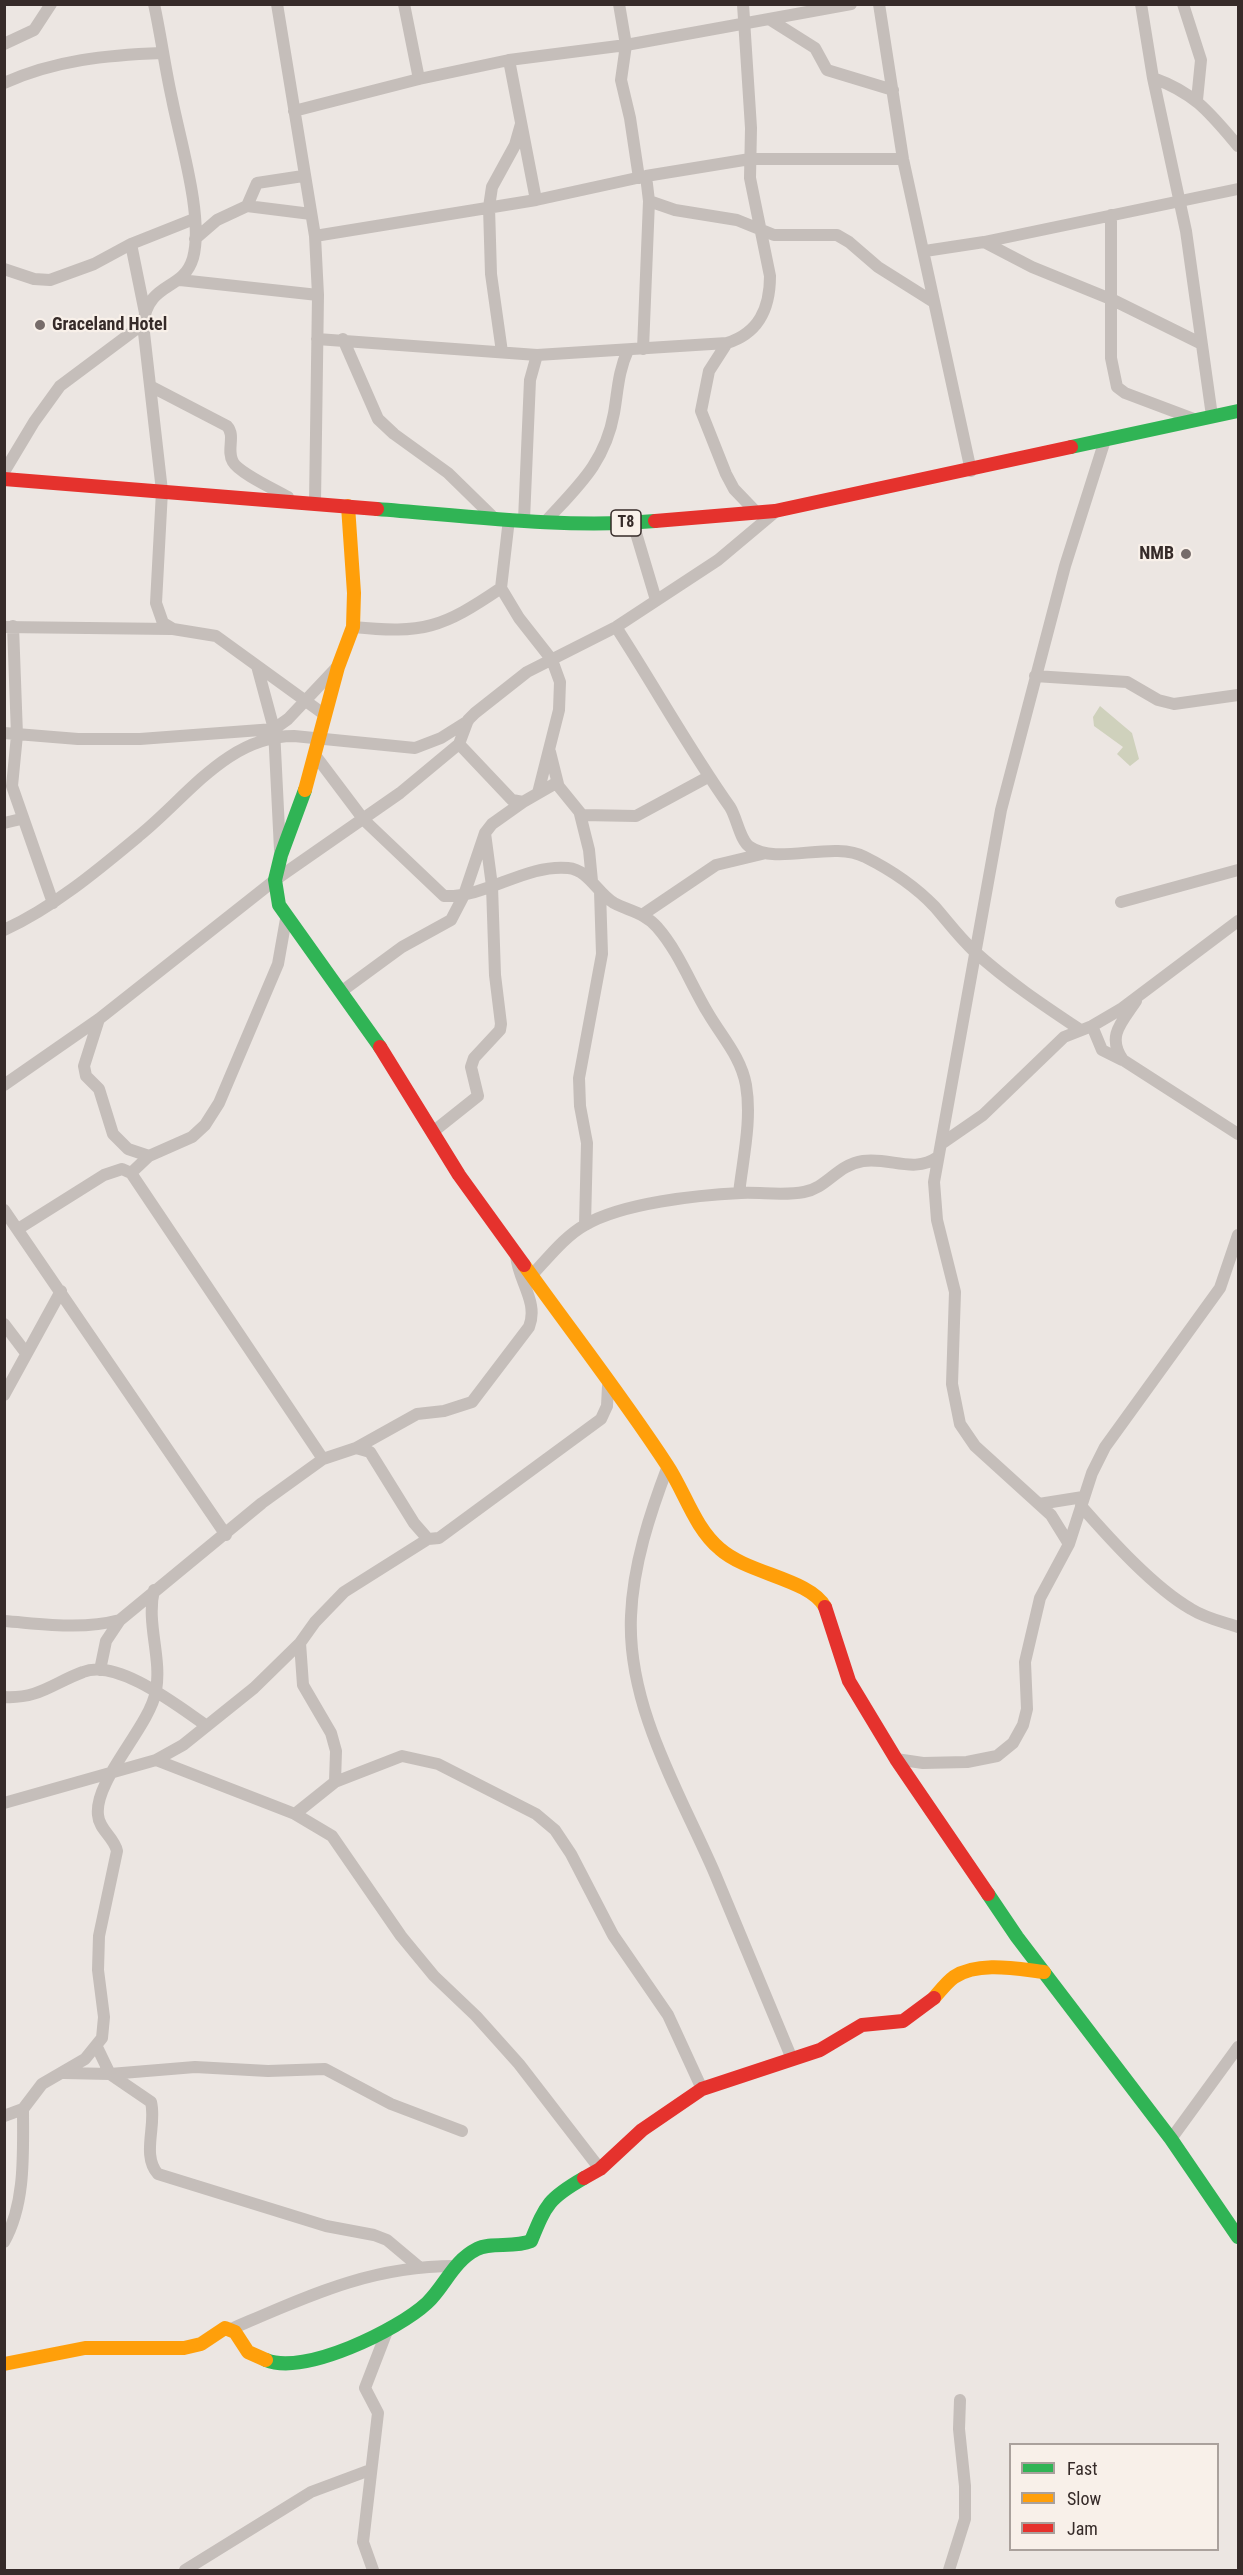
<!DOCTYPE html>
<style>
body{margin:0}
#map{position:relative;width:1243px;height:2575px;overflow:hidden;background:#ece6e2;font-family:"Roboto Condensed",sans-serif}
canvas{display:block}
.frame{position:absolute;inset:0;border:6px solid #362b29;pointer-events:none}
.legend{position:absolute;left:1009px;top:2443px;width:210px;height:108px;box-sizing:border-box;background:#f8f0e9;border:2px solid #aaa19c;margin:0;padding:8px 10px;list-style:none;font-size:18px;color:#362b29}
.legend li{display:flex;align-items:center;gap:12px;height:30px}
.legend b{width:30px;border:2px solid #aaa19c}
</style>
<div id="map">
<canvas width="1243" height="2575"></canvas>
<div class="frame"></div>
<ul class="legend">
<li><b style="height:8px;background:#30b455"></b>Fast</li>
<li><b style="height:8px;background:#ff9f0a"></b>Slow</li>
<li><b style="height:8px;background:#e5322d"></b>Jam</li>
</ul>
</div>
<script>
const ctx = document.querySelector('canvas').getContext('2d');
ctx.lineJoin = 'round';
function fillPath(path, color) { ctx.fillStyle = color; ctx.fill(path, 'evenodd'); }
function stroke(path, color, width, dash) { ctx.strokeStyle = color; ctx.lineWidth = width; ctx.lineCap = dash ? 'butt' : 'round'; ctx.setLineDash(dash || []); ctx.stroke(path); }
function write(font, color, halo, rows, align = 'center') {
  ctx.font = font + ' "Roboto Condensed",sans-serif'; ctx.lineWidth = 4.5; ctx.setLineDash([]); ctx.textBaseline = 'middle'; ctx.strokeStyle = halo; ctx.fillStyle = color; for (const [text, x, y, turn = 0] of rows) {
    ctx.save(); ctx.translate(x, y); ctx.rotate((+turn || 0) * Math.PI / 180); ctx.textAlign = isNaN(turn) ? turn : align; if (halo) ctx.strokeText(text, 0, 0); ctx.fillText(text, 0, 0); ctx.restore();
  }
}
const green = new Path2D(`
 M1100 706 1132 733 1139 759 1130 766 1117 754 1123 747 1094 726 1093 717Z`);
const street = new Path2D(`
 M154 4C161 36 165 68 172 99 180 140 204 218 193 258 183 292 149 280 143 324L162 491 156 603 163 623 173 629 216 636 325 715
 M277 4 315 236 318 295 315 503
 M404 4 419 79
 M619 4 626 45 621 80 630 118 639 178
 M879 4 903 159 971 471
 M1141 4 1153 78 1186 231 1212 416
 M1183 4 1201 60 1197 100
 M769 19 815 48 827 70 893 90
 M4 44 34 30 51 4
 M509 60 536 200
 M1153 78C1195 93 1210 113 1238 146
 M4 83C55 60 107 55 162 53
 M294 111 419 79 509 60 626 45 851 4
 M649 201 675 210 737 220 774 235H837L849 242 878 267 932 301
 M247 206 311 214
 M1111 215V358L1117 387 1125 393 1194 419
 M315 236 536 200 646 176 750 159H903
 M195 239 217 220 247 206 257 183 303 176
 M984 242 1032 267 1113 300 1200 343
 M131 244 145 313
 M925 251 984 242 1238 189
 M4 269 34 279 50 280 94 264 131 244 194 219
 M180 280 318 295
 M317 339 537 355 727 343C759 333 770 308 770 276L750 178 751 128 743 4
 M343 339 378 419 394 434 448 473 493 517
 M727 343 709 371 701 411 726 474 734 489 757 513
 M643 349 649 201 646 176
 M502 352 491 274 489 207 492 187 515 145 521 124
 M152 387 227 426C236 436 226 450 233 462 239 473 276 490 288 497
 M4 472 34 422 60 386 143 324
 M509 519 501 588 519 618 552 660 560 682 559 710 538 793
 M524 520 530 380 537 355
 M546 521C578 486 605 463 614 413 618 390 618 372 628 350
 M633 523 656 600
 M13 626 17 735 12 786 53 903
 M4 627 171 629
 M353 627C424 634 442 628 501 588
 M616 627C655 687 689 749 730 807 737 818 740 841 750 847 777 866 833 840 865 857 891 870 915 886 935 907 948 922 959 937 974 951 1007 981 1043 1005 1079 1029
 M257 666 274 729 280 850
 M1035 676 1127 682 1158 700 1174 704 1238 695
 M4 733 78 739H140L274 729 288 719 337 667
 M459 744 512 800 523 802 556 783 582 815 636 816 708 777
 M550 752 558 784
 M315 755 364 820 444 896C486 898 525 864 568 868 589 870 597 893 614 903 629 911 645 913 657 927 679 952 691 985 708 1013 722 1037 741 1057 746 1085 752 1120 743 1158 739 1193
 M580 814 589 850 592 881
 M4 823 21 819
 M1121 902 1238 870
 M642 915 716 865 766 853
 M4 930C54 907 98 870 140 835 188 796 228 736 294 736L415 748 441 738 468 721
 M342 991 402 947 451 920 464 895 485 833 492 824 523 802
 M1136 1001C1122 1022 1106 1036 1123 1060L1238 1134
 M99 1019 84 1066 86 1076 99 1089 113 1134 128 1149 149 1156
 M1092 1026 1102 1050 1122 1060
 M4 1085 99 1019 275 880 400 793 459 744 468 720 475 713 527 672 616 627 718 560 774 513
 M434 1131 478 1096 471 1067 474 1058 500 1030 501 1024 495 975 492 886 485 833
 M941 1144 983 1115 1064 1037 1092 1026 1121 1009 1238 921
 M131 1173 149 1156 192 1137 205 1125 219 1103 278 964 286 919
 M4 1210C79 1318 151 1427 226 1535
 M585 1225 587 1143 580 1106 579 1078 602 954 600 891
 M18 1229 104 1175 122 1169 131 1173 323 1459
 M532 1275C548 1258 565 1236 585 1225 622 1203 698 1195 741 1193 761 1192 784 1196 804 1192 827 1188 837 1165 863 1161 891 1157 913 1174 938 1157
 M4 1324 26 1353
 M4 1395 61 1291
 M356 1448 417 1414 444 1411 472 1402 529 1327C539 1302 518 1281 516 1255
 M668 1466C650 1513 633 1565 631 1616 627 1707 680 1793 715 1874 741 1935 766 1997 792 2059
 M1039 1504 1083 1497
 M1081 1506C1110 1539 1153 1587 1191 1609 1205 1618 1223 1622 1238 1627
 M1069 1544 1051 1515 975 1446 960 1424 952 1384 955 1292 937 1220 934 1182 1001 810 1065 566 1105 440
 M4 1621C44 1624 82 1630 120 1620L262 1503 323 1459 356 1448 370 1452 414 1523 428 1539 439 1538 601 1419 607 1406 608 1386
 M300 1643 303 1685 331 1733 336 1751 335 1782
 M100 1670 106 1641 120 1620
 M4 1697C39 1699 53 1683 83 1672 118 1658 179 1707 207 1726
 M896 1759 923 1763 967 1762 997 1756 1013 1743 1023 1725 1027 1709 1025 1662 1040 1598 1069 1544 1092 1473 1105 1447 1220 1288 1238 1235
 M156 1760 295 1814 332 1836 401 1936 434 1976 476 2016 519 2064 600 2169
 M4 1803 156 1760 183 1745 254 1688 300 1643 315 1622 344 1592 428 1539
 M295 1814 335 1782 402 1756 438 1764 536 1814 555 1830 571 1854 613 1935 668 2015 702 2089
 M97 2047 110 2074 151 2102C157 2125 141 2155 158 2174L326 2226 374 2235 387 2240 418 2266
 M64 2073 110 2074 195 2067 268 2071 325 2069 391 2104 462 2131
 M4 2116 23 2109 42 2084 85 2059 102 2038 104 2017 98 1970 99 1936 117 1851C114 1837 99 1830 98 1815 94 1780 149 1728 156 1691 162 1657 146 1624 154 1590
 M1171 2139 1238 2047
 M4 2242C26 2203 23 2152 23 2109
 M231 2329C308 2296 370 2266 455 2266
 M185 2570 311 2492 370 2470
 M373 2570 363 2542 378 2413 365 2388 387 2331
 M949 2570 965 2519V2486L959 2429 960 2400`);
const fast = new Path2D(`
 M1071 447 1238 411
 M377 509C467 516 566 529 655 521
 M305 790 281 855 275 880 279 905 380 1047
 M988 1894 1017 1937 1171 2139 1238 2237
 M266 2360C304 2376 398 2330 427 2303 445 2286 453 2261 477 2249 490 2242 515 2248 531 2241 546 2204 549 2198 584 2178`);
const slow = new Path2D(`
 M305 790 338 667 353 627 354 593 348 506
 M524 1265C571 1331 622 1396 667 1465 685 1492 694 1527 720 1549 748 1574 810 1579 825 1607
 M934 1998C940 1991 947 1982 954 1977 979 1961 1017 1969 1044 1972
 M4 2364 85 2348H184L201 2344 225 2328 235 2332 248 2352 266 2360`);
const jam = new Path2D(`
 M4 479 377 509
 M655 521 775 511 1071 447
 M380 1047 459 1175 524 1265
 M825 1607 849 1681 896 1759 988 1894
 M584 2178 600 2169 642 2130 702 2089 820 2050 862 2025 903 2021 934 1998`);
const markers = [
 [40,325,6,"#766c6a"],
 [1186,554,6,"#766c6a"]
];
const shields = [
 [626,523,30]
];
const shieldNames = [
 ["T8",626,523]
];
const poiNames = [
 ["Graceland Hotel",52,325],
 ["NMB",1174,554,"right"]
];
fillPath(green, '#cfd1bc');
stroke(street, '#c5beba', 12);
stroke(fast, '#30b455', 14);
stroke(slow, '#ff9f0a', 14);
stroke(jam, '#e5322d', 14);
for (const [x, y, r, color] of markers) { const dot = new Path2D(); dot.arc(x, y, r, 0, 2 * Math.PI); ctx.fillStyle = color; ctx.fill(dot); stroke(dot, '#f8f0e9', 2); }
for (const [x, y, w] of shields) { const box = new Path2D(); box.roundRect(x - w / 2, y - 13, w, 26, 4.5); ctx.fillStyle = '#f8f0e9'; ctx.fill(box); stroke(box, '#362b29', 1.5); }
write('bold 16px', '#362b29', null, shieldNames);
write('bold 18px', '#362b29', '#f8f0e9', poiNames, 'left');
</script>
